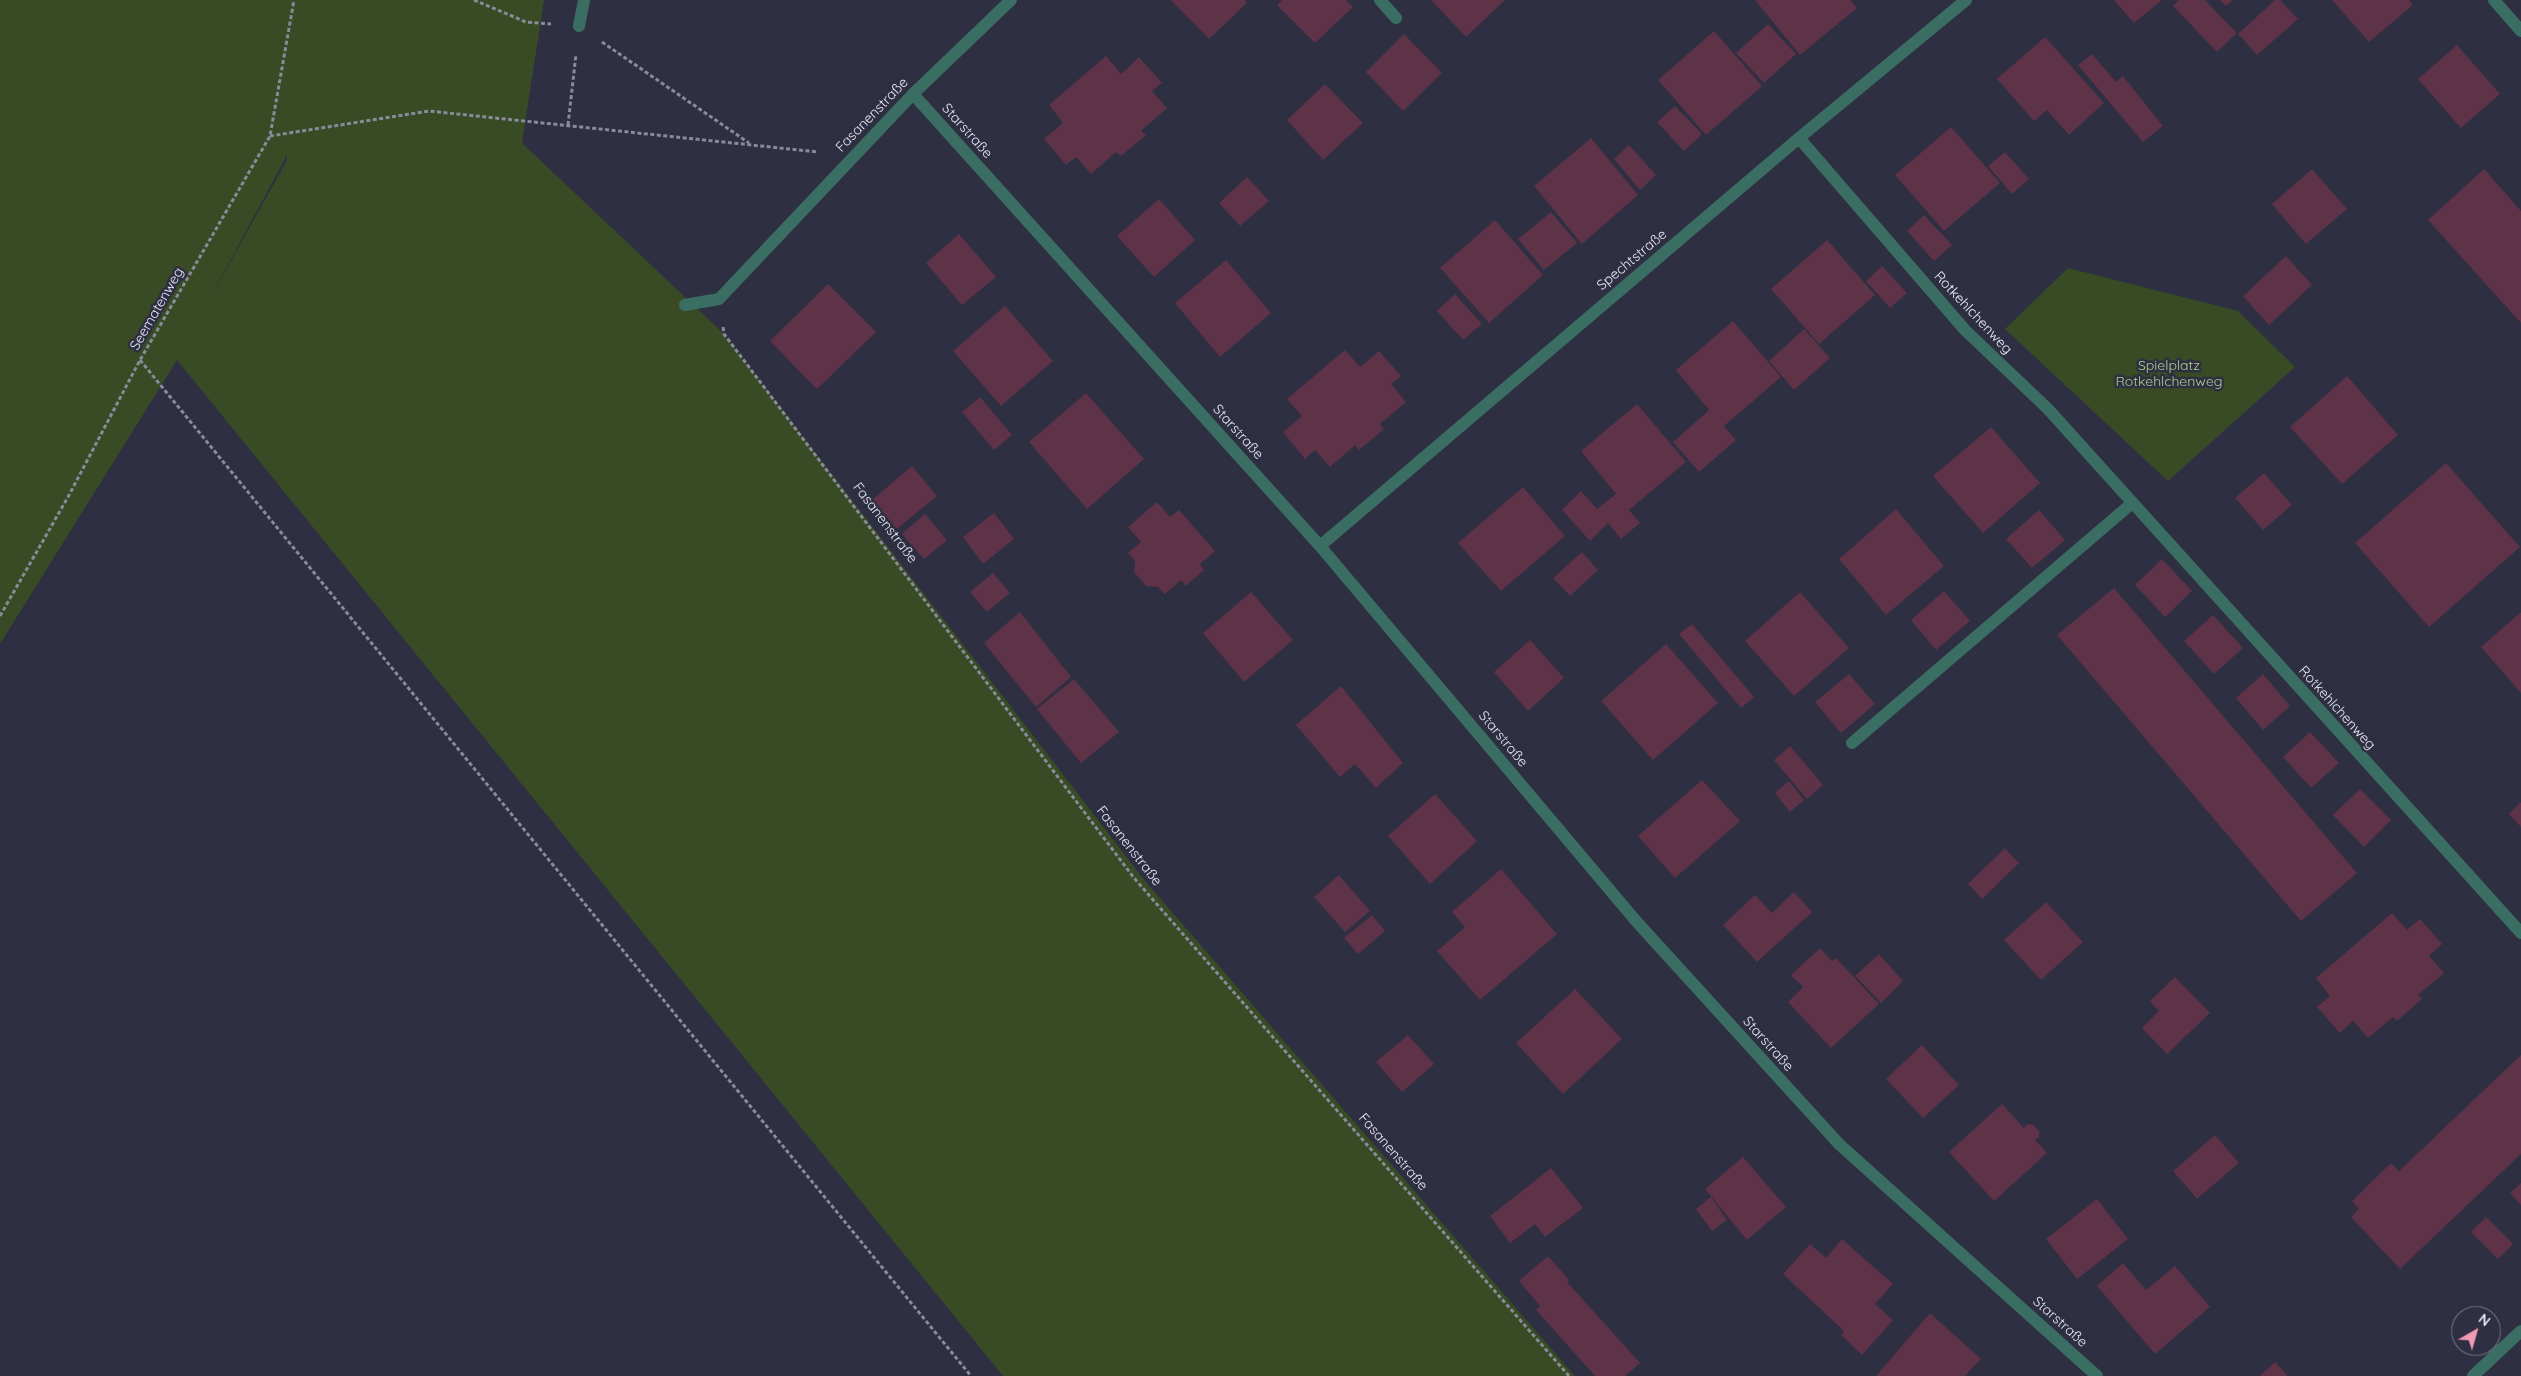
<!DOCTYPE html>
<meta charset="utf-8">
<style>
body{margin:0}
#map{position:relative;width:2521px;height:1376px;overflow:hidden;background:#2e2f42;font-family:Quicksand,sans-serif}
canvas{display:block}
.north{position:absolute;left:2451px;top:1306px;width:50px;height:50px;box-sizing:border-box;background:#2e2f42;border:1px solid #777889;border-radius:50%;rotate:38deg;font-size:14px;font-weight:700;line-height:20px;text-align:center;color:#e5e6f3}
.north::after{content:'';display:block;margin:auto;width:18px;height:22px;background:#f19ab4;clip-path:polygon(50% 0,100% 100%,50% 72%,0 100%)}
</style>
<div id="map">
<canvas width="2521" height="1376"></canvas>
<div class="north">N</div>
</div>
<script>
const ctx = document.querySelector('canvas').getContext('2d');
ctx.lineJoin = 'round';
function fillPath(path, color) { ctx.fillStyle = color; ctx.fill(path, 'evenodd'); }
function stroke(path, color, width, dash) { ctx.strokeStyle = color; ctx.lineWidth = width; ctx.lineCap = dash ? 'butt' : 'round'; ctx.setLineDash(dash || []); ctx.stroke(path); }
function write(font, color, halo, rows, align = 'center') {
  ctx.font = font + ' Quicksand,sans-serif'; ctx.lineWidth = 5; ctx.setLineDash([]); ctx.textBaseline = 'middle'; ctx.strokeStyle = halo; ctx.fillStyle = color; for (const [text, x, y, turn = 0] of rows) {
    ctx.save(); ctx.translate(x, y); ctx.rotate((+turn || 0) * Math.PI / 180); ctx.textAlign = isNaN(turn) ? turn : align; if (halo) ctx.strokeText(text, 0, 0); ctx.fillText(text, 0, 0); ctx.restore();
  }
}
const green = new Path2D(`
 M0 0H544L522 143 724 334 1145 881 1575 1376H1003L177 360 0 644ZM287 155V160L208 302Z
 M2068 268 2238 311 2295 367 2168 481 2005 329Z`);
const building = new Path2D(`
 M1171 0H1245L1247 3 1209 39Z
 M1282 0H1346L1353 7 1315 43 1277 5Z
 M1431 0H1505L1466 37Z
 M1755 0H1850L1857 8 1800 55Z
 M2114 0H2162L2134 23Z
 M2179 0H2205L2237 33 2217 52 2173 6Z
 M2220 0H2233L2226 6Z
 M2275 0H2280L2298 19 2257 55 2238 34Z
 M2332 0H2409L2413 5 2369 42Z
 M1768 24 1796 54 1764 83 1736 53Z
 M1714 31 1762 86 1706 135 1658 80Z
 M1404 34 1442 73 1403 111 1366 72Z
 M2045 37 2104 103 2069 135 2047 110 2034 121 1997 79Z
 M2457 45 2500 94 2461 128 2418 79Z
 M2092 54 2116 82 2123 76 2163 126 2143 142 2078 65Z
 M1106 56 1121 74 1139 57 1162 83 1152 91 1167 108 1141 131 1146 135 1121 156 1116 152 1091 174 1076 157 1066 165 1044 139 1063 123 1049 105Z
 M1325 84 1363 123 1323 160 1287 120Z
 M1675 106 1702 134 1684 151 1657 122Z
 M1951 127 2000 183 1944 231 1895 175Z
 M1591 138 1638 195 1582 244 1534 186Z
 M1629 145 1656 175 1640 190 1614 159Z
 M2005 152 2029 179 2012 194 1988 166Z
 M2312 169 2347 209 2306 244 2272 204Z
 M2484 169 2521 211V323L2428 220Z
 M1247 177 1269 201 1240 226 1219 203Z
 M1159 199 1195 240 1154 277 1117 236Z
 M1551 212 1577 243 1544 270 1518 239Z
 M1924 215 1952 245 1934 261 1907 231Z
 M1495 220 1543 275 1489 323 1440 268Z
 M959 234 996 277 962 305 926 263Z
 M1827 240 1875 295 1819 344 1771 289Z
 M2286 256 2312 285 2269 325 2243 296Z
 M1226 260 1271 313 1220 357 1175 303Z
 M1882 266 1907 293 1890 308 1866 281Z
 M828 284 876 332 817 389 770 341Z
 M1455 294 1482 324 1463 340 1437 311Z
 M1005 306 1053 361 1001 406 953 351Z
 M1733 321 1781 377 1724 426 1736 440 1699 472 1673 442 1709 410 1676 370Z
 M1804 329 1830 358 1794 390 1769 361Z
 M1345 350 1360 367 1379 351 1401 376 1391 384 1406 402 1380 424 1384 429 1359 450 1355 445 1330 467 1315 450 1305 459 1283 432 1302 416 1287 399Z
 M2347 376 2398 435 2342 484 2290 427Z
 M1086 393 1144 459 1087 509 1029 442Z
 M980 397 1012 435 994 450 962 412Z
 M1637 404 1686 462 1629 510 1640 523 1621 539 1608 523 1590 541 1562 510 1581 491 1597 509 1616 494 1581 451Z
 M1991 427 2040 483 1983 533 1933 476Z
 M2446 463 2520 547 2429 627 2355 543Z
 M912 466 937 496 897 529 872 500Z
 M2264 473 2292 505 2263 530 2235 498Z
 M1523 487 1565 536 1501 591 1458 543Z
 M1157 502 1170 517 1179 510 1215 551 1200 564 1204 570 1186 586 1181 580 1165 594 1158 587 1146 586 1134 572 1135 560 1128 553 1141 542 1128 527Z
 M1896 509 1944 566 1886 615 1839 559Z
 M2039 510 2065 540 2032 568 2006 539Z
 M994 513 1014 539 983 564 963 537Z
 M925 514 947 540 924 559 902 534Z
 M1582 552 1598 570 1570 596 1553 578Z
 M2162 559 2192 591 2165 617 2135 585Z
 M993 573 1010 593 987 612 970 592Z
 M2114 588 2357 873 2301 921 2057 635Z
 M1944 591 1970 621 1936 650 1911 620Z
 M1251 592 1293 640 1244 682 1203 633Z
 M1800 592 1849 648 1794 696 1745 641Z
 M1020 612 1071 677 1036 707 984 643Z
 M2521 612V693L2481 647Z
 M2213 615 2243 648 2214 674 2184 641Z
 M1692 624 1754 697 1741 708 1679 634Z
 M1530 640 1564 678 1528 711 1494 672Z
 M1666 644 1718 703 1653 760 1601 701Z
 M1849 674 1875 704 1841 733 1815 702Z
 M2263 674 2290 706 2263 730 2236 698Z
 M1074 679 1119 732 1081 763 1037 709Z
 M1341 686 1403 763 1376 788 1355 764 1340 777 1296 725Z
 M2310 732 2339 763 2311 788 2283 757Z
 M1790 746 1823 785 1807 799 1774 760Z
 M1702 780 1740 821 1675 878 1638 836Z
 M1789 781 1804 800 1790 812 1775 793Z
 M2360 789 2391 820 2364 847 2333 815Z
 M1435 794 1477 841 1430 884 1388 836Z
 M2521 802V827L2509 814Z
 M2005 848 2019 863 1982 899 1968 884Z
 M1501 869 1557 934 1480 1000 1437 951 1465 927 1452 912Z
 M1339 875 1370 911 1345 932 1314 897Z
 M1794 892 1812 912 1757 962 1723 925 1755 895 1772 913Z
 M2046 902 2083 942 2041 980 2004 940Z
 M2392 913 2407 930 2420 919 2442 944 2429 956 2444 973 2418 995 2422 999 2397 1021 2393 1017 2368 1038 2353 1021 2340 1033 2317 1007 2330 996 2316 978Z
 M1372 915 1385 931 1358 954 1344 938Z
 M1820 948 1832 961 1836 958 1879 1004 1831 1048 1788 1002 1803 987 1791 975Z
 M1879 954 1903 981 1881 1003 1855 976Z
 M2175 977 2210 1013 2167 1054 2142 1028 2159 1011 2150 1001Z
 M1575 989 1622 1039 1563 1094 1516 1043Z
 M1408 1035 1434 1064 1402 1092 1376 1062Z
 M1922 1045 1959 1085 1923 1118 1886 1079Z
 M2521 1055V1154L2400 1269 2351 1217 2359 1209 2352 1201 2391 1163 2399 1171Z
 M2002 1104 2024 1128 2027 1124 2033 1125 2039 1131V1137L2035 1140 2047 1153 1994 1201 1949 1152Z
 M2215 1135 2239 1163 2197 1199 2173 1171Z
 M1743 1157 1786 1207 1747 1240 1705 1189Z
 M1551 1168 1583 1208 1545 1237 1535 1224 1510 1243 1490 1216Z
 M2521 1183V1205L2510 1193Z
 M1711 1197 1727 1220 1712 1231 1696 1209Z
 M2097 1199 2128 1239 2077 1279 2046 1239Z
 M2486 1217 2513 1244 2498 1259 2471 1232Z
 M1842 1239 1893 1284 1875 1304 1893 1320 1862 1355 1841 1335 1844 1331 1783 1274 1810 1244 1826 1258Z
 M1548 1256 1569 1280 1567 1282 1640 1363 1625 1376H1595L1536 1310 1540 1306 1519 1281Z
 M2123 1263 2146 1290 2175 1266 2210 1307 2155 1354 2097 1286Z
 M1930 1313 1981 1359 1965 1376H1876Z
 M2275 1362 2288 1376H2260Z`);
const path = new Path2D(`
 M474 0 526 22 551 24
 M602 42 749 143
 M568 125 576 54
 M270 136 429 111 818 152
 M723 327 724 334 1134 878 1569 1376
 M140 360 971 1376
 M0 616 68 497 140 360 270 136 294 0`);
const service = new Path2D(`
 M1380 0 1396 18`);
const minor = new Path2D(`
 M2494 0 2521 31
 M579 26 584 0
 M913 94 1320 546 1636 921 1839 1144 2097 1376
 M1799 138 1965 330 2048 409 2521 933
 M685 305 719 299 913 94 1011 0
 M1320 546 1799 138 1966 0
 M1852 743 2131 504
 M2473 1376 2521 1331`);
const streetNames = [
 ["Fasanenstraße",872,115,-46],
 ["Starstraße",967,131,48],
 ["Spechtstraße",1632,260,-40],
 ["Seematenweg",157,309,-60],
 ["Rotkehlchenweg",1973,313,47],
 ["Starstraße",1238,432,48],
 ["Fasanenstraße",885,523,53],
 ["Rotkehlchenweg",2337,708,48],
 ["Starstraße",1503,739,50],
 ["Fasanenstraße",1129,846,52],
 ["Starstraße",1768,1044,48],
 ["Fasanenstraße",1393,1152,49],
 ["Starstraße",2060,1322,42]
];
const parkNames = [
 ["Spielplatz",2169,366],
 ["Rotkehlchenweg",2169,382]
];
fillPath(green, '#394b25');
fillPath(building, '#5e3247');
stroke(path, '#898a9a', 3, [4, 2.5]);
stroke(service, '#3b6e62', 12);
stroke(minor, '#3b6e62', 12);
write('14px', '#e5e6f3', '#2e2f42', streetNames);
write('14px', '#aed08b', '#2e2f42', parkNames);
</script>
